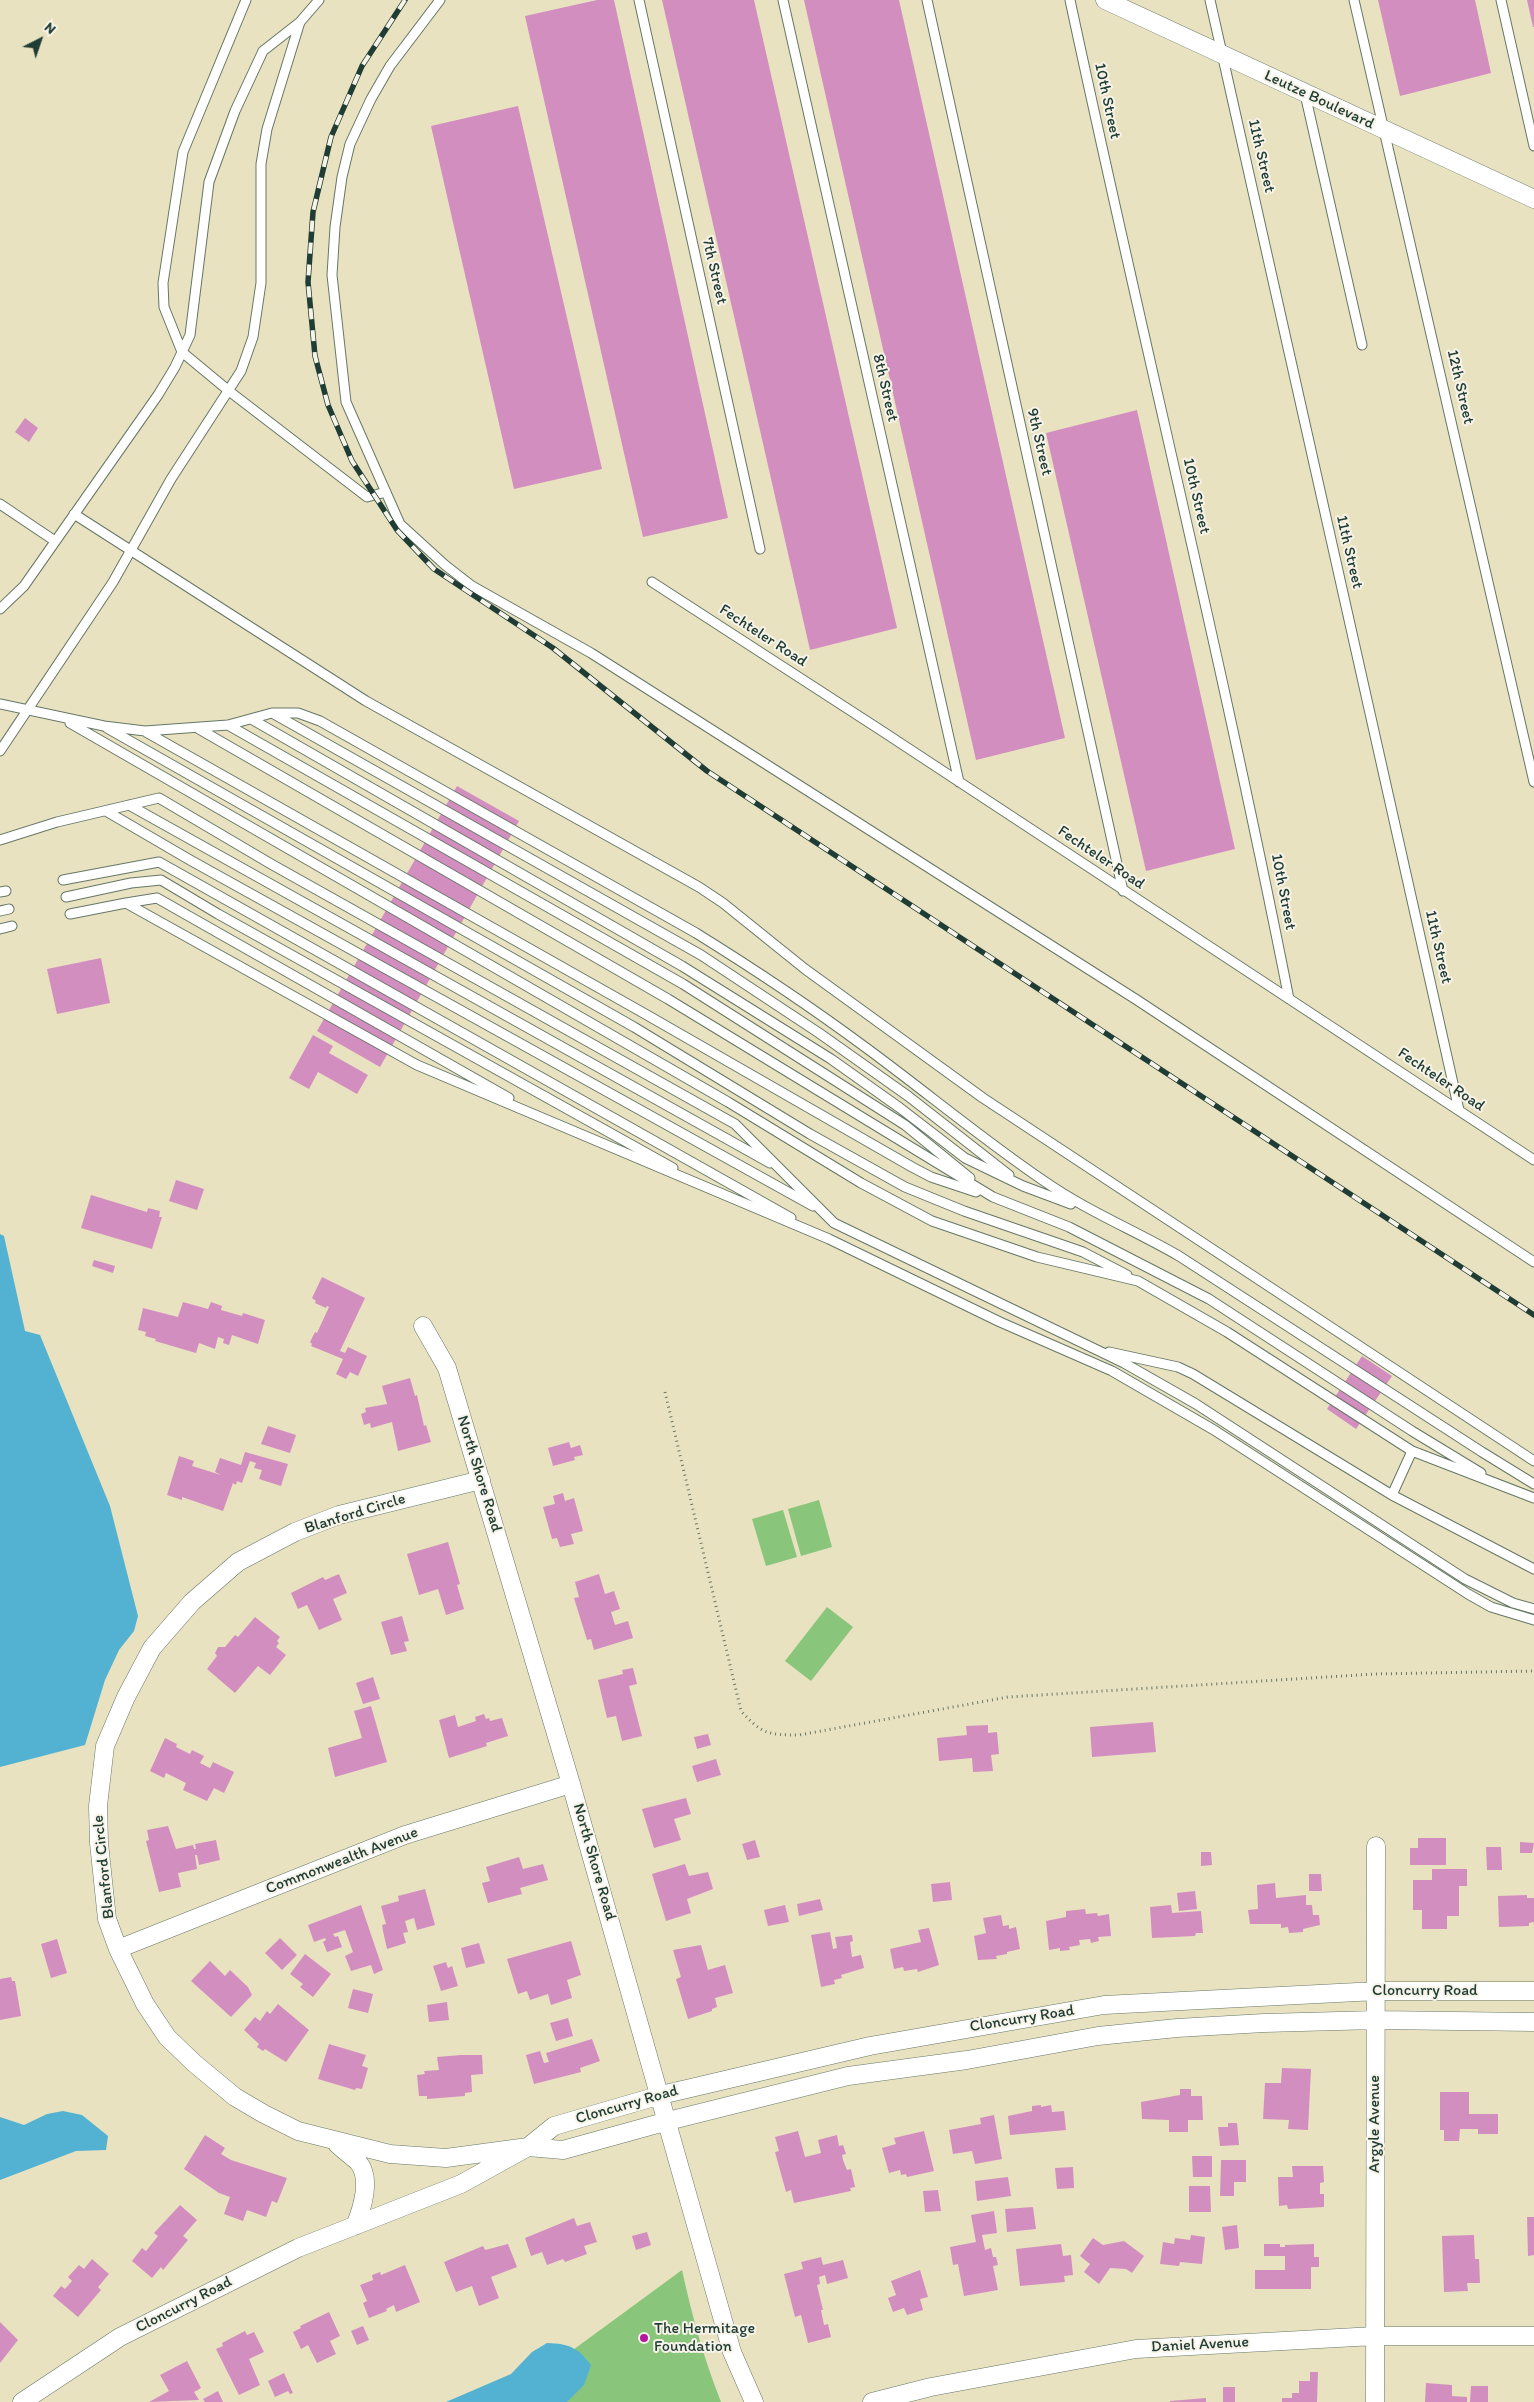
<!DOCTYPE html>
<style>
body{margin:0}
#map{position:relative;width:1534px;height:2402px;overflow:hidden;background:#e9e2c1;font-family:Itim,sans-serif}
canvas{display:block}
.north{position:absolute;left:15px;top:15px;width:50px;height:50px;-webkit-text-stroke:4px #f7f3e8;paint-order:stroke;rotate:41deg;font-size:14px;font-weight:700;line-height:20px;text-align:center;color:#1f3d34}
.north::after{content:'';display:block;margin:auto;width:18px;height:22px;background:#1f3d34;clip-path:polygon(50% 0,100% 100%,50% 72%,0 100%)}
</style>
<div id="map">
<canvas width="1534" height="2402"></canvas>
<div class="north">N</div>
</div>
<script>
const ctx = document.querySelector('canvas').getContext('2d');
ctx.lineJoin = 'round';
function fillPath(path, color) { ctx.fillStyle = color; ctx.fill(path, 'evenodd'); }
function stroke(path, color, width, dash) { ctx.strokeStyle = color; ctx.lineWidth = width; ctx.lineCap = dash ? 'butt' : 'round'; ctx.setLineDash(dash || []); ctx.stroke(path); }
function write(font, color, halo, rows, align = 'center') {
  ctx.font = font + ' Itim,sans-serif'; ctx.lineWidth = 4; ctx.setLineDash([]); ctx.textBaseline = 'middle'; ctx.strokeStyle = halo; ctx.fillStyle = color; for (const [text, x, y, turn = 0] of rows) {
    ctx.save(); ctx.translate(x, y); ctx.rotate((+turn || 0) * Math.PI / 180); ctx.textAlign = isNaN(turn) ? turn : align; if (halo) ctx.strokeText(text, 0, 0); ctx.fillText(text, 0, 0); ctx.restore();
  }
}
const green = new Path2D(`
 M819 1500 832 1547 801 1556 788 1509Z
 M783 1510 797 1557 766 1566 752 1519Z
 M827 1607 853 1627 811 1681 785 1661Z
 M682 2270C692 2316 704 2359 721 2402H502Z`);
const water = new Path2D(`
 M0 1234 4 1236 25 1331 40 1335 110 1506 138 1616 134 1631 119 1650 105 1680 85 1745 0 1767Z
 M63 2111 82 2115 108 2136 106 2150 76 2151 0 2180V2117L24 2125 47 2114Z
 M547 2343C570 2344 577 2347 591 2365L584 2385 567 2402H446L511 2374 532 2352Z`);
const building = new Path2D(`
 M597 0H614L728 518 643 537 525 16Z
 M662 0H754L897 628 810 650Z
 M804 0H899L1065 738 976 760Z
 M1378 0H1475L1491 73 1400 96Z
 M1527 0H1534V27H1533Z
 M518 106 602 469 514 489 431 126Z
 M1137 410 1235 849 1146 871 1046 433Z
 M25 418 38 428 29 442 15 432Z
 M457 786 519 821 380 1067 317 1031Z
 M101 958 110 1003 57 1014 47 969Z
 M313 1035 333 1046 329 1053 368 1075 357 1094 318 1072 309 1089 289 1078Z
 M176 1180 204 1189 197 1210 169 1201Z
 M91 1195 147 1212 148 1208 160 1211 159 1217H162L152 1249 81 1228Z
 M94 1260 115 1266 113 1273 92 1266Z
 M322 1277 365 1298 340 1351 345 1353 348 1347 367 1356 358 1376 350 1372 346 1379 336 1374 343 1359 311 1346 312 1344 310 1342 315 1332 317 1333 329 1307 327 1306 326 1308 315 1303 316 1301 312 1298Z
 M183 1302 208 1309 211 1302 222 1306 221 1310 242 1316 243 1313 265 1320 258 1344 232 1335 229 1345 223 1343 224 1339 218 1337 215 1349 199 1343 196 1353 155 1341 156 1339 145 1336 146 1332 138 1330 143 1308 178 1317Z
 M1362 1356 1392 1376 1356 1429 1327 1409Z
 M410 1378 415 1396 417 1395 424 1426 426 1425 431 1442 398 1451 392 1422 371 1428 370 1423 364 1425 361 1414 366 1412 365 1408 387 1404 382 1386Z
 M268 1426 296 1435 290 1453 261 1444Z
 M569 1442 571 1448 580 1445 583 1455 574 1457 575 1460 553 1466 548 1448Z
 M245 1452 288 1464 281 1486 259 1479 262 1470 254 1468 256 1463 250 1461 242 1483 237 1481 236 1485 233 1483 223 1511 182 1497V1500L167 1495 179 1456 194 1461 192 1466 221 1475 215 1472 220 1458 241 1465Z
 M563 1493 565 1501 574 1498 583 1531 571 1534 574 1544 560 1547 557 1538 552 1539 543 1507 555 1504 553 1496Z
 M448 1542 460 1584 457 1585 464 1609 446 1615 438 1589 419 1595 407 1554Z
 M339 1574 347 1593 333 1599 342 1620 319 1630 307 1605 298 1609 291 1593 323 1577 325 1580Z
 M599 1574 605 1594 614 1591 620 1609 611 1612 615 1625 628 1621 633 1638 594 1650 591 1639 587 1640 574 1598 579 1597 575 1582Z
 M402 1616 409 1641 404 1642 407 1651 391 1655 381 1622Z
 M255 1617 280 1637 277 1641 279 1643 276 1647 286 1655 270 1675 258 1666 235 1693 207 1669 217 1656 215 1653 218 1647H225L235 1635 238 1637Z
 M633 1668 637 1684 629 1686 642 1736 622 1741 616 1716 607 1718 598 1680 623 1674 622 1670Z
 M373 1677 380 1699 363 1704 356 1683Z
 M371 1706 387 1762 335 1777 328 1748 362 1738 354 1711Z
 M484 1714 486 1719 489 1718 490 1721 502 1718 508 1736 486 1743 487 1746 449 1758 439 1720 455 1715 458 1727 476 1721 475 1717Z
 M1153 1722 1156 1752 1092 1757 1090 1727Z
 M988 1725V1733L997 1732 999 1754 991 1755 993 1771 973 1772 972 1758 939 1761 937 1738 967 1735 966 1726Z
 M708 1734 711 1745 697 1749 694 1737Z
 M165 1738 177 1744 176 1747 190 1754 192 1750 204 1756 200 1763 210 1768 213 1762 234 1772 224 1793 214 1788 207 1801 183 1790 186 1783 166 1773 164 1778 150 1771Z
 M716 1759 721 1775 697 1782 692 1766Z
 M686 1798 691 1814 674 1819 681 1840 654 1848 642 1809Z
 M168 1826 176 1849 193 1845 194 1849H196L195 1844 216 1840 220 1860 199 1865 197 1855H195L197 1869 178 1873 181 1887 159 1892 146 1841 149 1840 147 1830Z
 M1418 1838H1446V1865H1410V1848H1418Z
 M755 1840 760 1857 747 1860 742 1844Z
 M1520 1842 1534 1843 1532 1853H1520Z
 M1486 1847H1501L1502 1870H1487Z
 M1201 1852H1211L1212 1865 1201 1866Z
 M519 1857 523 1869 543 1864 548 1880 520 1888 522 1894 488 1903 482 1883 490 1881 486 1867Z
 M685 1864 689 1876 708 1872 713 1889 687 1899 691 1913 666 1921 652 1874Z
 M1432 1869H1467V1886H1459V1916H1447V1929H1422V1910H1413V1880H1432Z
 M1309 1874H1321L1322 1891H1309Z
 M950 1882 952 1900 933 1902 931 1884Z
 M1275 1883 1276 1898 1306 1895V1905H1312L1313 1915H1319L1320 1925 1303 1929V1932L1289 1933 1288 1927 1281 1928V1924H1250L1248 1910 1258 1909 1257 1885Z
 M425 1889 435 1925 417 1930 414 1918 405 1921 408 1932 403 1933 406 1943 387 1949 383 1931 382 1925 386 1924 381 1906 399 1901 398 1896Z
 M1195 1891 1197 1909 1179 1911 1177 1893Z
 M1527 1895V1898H1534V1922L1529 1923V1926L1499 1927 1498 1896Z
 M820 1899 823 1910 799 1916 797 1904Z
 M361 1905 383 1970 374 1974 371 1965 351 1971 345 1956 353 1952 345 1930 333 1934 335 1937 338 1936 342 1947 327 1952 323 1942 326 1940 325 1938 314 1942 308 1925Z
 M785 1905 789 1922 768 1926 764 1910Z
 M1171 1905 1172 1913 1201 1911 1203 1933H1196L1195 1936 1152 1938 1150 1907Z
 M1085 1909 1086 1914 1097 1913 1098 1916 1109 1914 1111 1936 1098 1937 1099 1941 1091 1943 1090 1939 1079 1940 1080 1945 1069 1947 1070 1950 1060 1951V1948L1049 1950 1046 1921 1066 1917V1911Z
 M1001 1915 1003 1926 1009 1925V1929L1016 1927 1020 1949 1007 1952V1954L996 1956 997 1959 978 1960 974 1936 986 1933 983 1918Z
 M929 1928 939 1965 918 1972 917 1969 904 1971 903 1967 894 1969 890 1949 921 1942 918 1930Z
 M830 1932 833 1949 837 1948 835 1937 852 1935 853 1941 850 1942 852 1957 861 1955 864 1968 841 1975 842 1978 834 1980 835 1984 821 1987 811 1935Z
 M280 1938 297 1955 282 1970 265 1953Z
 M57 1939 67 1973 51 1978 41 1944Z
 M571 1941 581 1975 567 1980 572 1998 551 2005 548 1994 530 2000 527 1991 518 1994 507 1959Z
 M479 1943 485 1963 466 1968 461 1948Z
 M701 1945 708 1970 725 1965 733 1993 715 1998 717 2007 712 2009V2011L688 2019 676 1979 681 1977 673 1950Z
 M305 1954 331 1974 313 1997 300 1987 303 1984 290 1974Z
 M210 1961 225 1976 230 1970 248 1987 252 1995 231 2017 191 1981Z
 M446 1962 448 1968 452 1966 458 1986 441 1991 433 1966Z
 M11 1977 12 1981H15L21 2016 0 2020V1979Z
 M353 1989 373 1994 368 2013 348 2008Z
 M447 2002 449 2020 429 2022 427 2005Z
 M278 2004 309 2030 286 2062 265 2049 263 2051 257 2047 259 2044 244 2030 255 2017 260 2021 267 2011 270 2014Z
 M568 2018 573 2036 556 2041 550 2023Z
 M592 2039 600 2061 580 2068 581 2072 534 2084 526 2055 540 2051 544 2063 549 2062 546 2053Z
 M329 2044 366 2055 362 2066 368 2068 362 2089 356 2088 355 2090 318 2079Z
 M461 2055H482L483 2074 471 2075 472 2092 465 2093V2096L427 2099V2096H419L417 2075 425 2074 424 2071 439 2070 437 2057Z
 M1282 2068 1311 2069 1308 2130 1288 2129 1289 2120 1263 2119 1265 2083H1281Z
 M1180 2089H1191V2096H1202L1203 2120H1188V2132H1169V2120L1142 2119 1141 2102 1180 2095Z
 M1440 2092H1469V2114H1498V2134H1478V2129H1460L1459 2141H1444V2130H1440Z
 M1041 2105V2107L1051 2105 1052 2112 1064 2111 1066 2130 1010 2135 1008 2116 1032 2111V2106Z
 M994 2115 1002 2159 975 2164 972 2151 953 2154 949 2130 981 2124 980 2118Z
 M1228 2123H1237L1239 2145 1220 2146 1218 2127H1228Z
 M798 2131 805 2157 821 2153 818 2140 837 2135 839 2146 843 2145 846 2154 842 2155 843 2160 847 2170 851 2169 855 2187 850 2188 851 2191 794 2203 791 2190 786 2192 775 2152 779 2151 775 2137Z
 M924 2131 934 2171 907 2177 906 2174 901 2175 900 2170 889 2173 882 2148 896 2144 894 2138Z
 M205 2135 225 2148 221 2154 231 2160 287 2178 277 2203 272 2201 266 2217 247 2210 243 2221 224 2214 230 2197 219 2193 184 2169Z
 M1192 2156H1212V2177H1193Z
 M1221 2160H1246V2182H1234V2196H1220Z
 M1292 2166H1323L1324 2182 1320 2183V2194H1324V2207L1288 2209 1287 2205 1279 2206 1278 2177H1293Z
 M1073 2167 1074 2188 1057 2189 1055 2168Z
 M1008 2177 1011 2196 977 2201 975 2181Z
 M1189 2186H1210L1211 2212H1189Z
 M938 2190 941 2211 925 2212 923 2191Z
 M180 2205 197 2220 183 2236 188 2240 163 2270 161 2267 152 2278 132 2261 142 2248 146 2251 158 2236 154 2233Z
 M1033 2207 1036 2229 1007 2232 1005 2209Z
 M994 2211 997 2233 982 2235 985 2250 991 2248 993 2257H996L998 2265 993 2266 998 2290 964 2296 958 2264 953 2265 950 2247 976 2242 971 2215Z
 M1527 2217H1534V2255L1528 2256Z
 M574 2218 577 2226 590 2222 597 2242 584 2246 587 2254 565 2262 563 2259 547 2265 542 2252 531 2256 525 2238Z
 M1237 2225 1239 2248 1225 2250 1222 2227Z
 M647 2232 651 2245 636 2250 632 2236Z
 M1191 2235 1205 2237 1202 2264 1180 2262 1179 2266 1160 2264 1163 2242 1174 2244 1175 2238 1190 2240Z
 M1474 2235 1475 2259H1479L1480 2283H1467L1468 2291 1444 2292 1442 2236Z
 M1093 2238 1103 2245 1124 2241 1144 2256 1132 2273 1126 2269 1110 2268 1099 2284 1084 2272 1090 2264 1080 2256Z
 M508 2244 517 2267 491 2277 499 2298 479 2306 472 2286 456 2292 444 2262 483 2246 485 2250Z
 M1061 2244 1063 2256 1071 2255 1073 2275 1064 2276 1065 2282 1020 2286 1016 2249Z
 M1264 2244H1280V2247H1285V2245L1314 2244V2257H1319V2267H1311V2289H1255V2270H1285V2256H1264Z
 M821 2257 823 2265 843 2260 848 2278 827 2284 825 2275 819 2277 820 2284 817 2285 823 2310H821L824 2325 828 2324 831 2337 808 2343 801 2315 795 2317 784 2274 803 2269 801 2262Z
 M92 2259 109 2274 98 2287 101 2290 78 2317 53 2296 61 2286 65 2289 72 2281 68 2277 79 2265 84 2269Z
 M405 2265 420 2302 396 2312 394 2305 386 2309 387 2311 369 2318 363 2303 367 2301 360 2285 373 2280 372 2275 380 2272 381 2275Z
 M920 2270 928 2297 920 2299 923 2310 907 2315 904 2308 893 2312 888 2298 896 2295 891 2281Z
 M329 2312 340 2336 330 2341 336 2354 317 2363 308 2345 301 2349 293 2332 301 2328 300 2326Z
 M0 2322 18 2340 0 2363Z
 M363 2326 369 2340 357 2345 351 2331Z
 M245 2331 247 2335 254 2332 264 2352 249 2359 260 2385 239 2395 216 2349 223 2346 222 2343Z
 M187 2361 201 2388 194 2392 199 2400 149 2402 169 2391 160 2375Z
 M1310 2372H1318L1317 2402H1282V2398H1292V2393H1299V2381H1310Z
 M284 2373 293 2393 290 2394 288 2391 275 2397 268 2381Z
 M1426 2383 1452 2385V2396L1467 2397V2402H1425Z
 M1471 2386H1488V2402H1470Z
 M1223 2387H1235V2402H1223Z
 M218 2391 223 2402H205L203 2399Z
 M1206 2398V2402H1170V2401Z`);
const path = new Path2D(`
 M665 1392 741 1711C762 1734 768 1735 799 1735L1008 1697 1374 1674 1534 1671`);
const lane = new Path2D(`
 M246 0 183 152 163 283 164 307 182 352 229 391 367 497 386 492
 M440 0 390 66 371 99 350 144 342 177 335 227 332 275 346 402 400 524 445 565 472 586 591 653 1137 1000 1534 1262
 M639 0 760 549
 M783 0 959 782
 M927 0 1123 891
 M1070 0C1141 333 1223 664 1289 999
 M1210 0 1459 1110
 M1354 0 1534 782
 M1501 0 1534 146
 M1305 94 1362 345
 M0 504 55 541
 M74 514 366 701 699 887 723 903 805 969 983 1098 1534 1461
 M652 582 882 731 1534 1160
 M0 609 24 586 158 395 175 367 190 335 209 182 235 111 263 51 300 22 319 0
 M0 704 104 726 145 731 228 725 272 713H298L320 721 696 933C754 969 811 1007 865 1047 925 1091 982 1139 1044 1181 1087 1211 1134 1230 1179 1256L1482 1452 1534 1484
 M274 714 701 955 819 1033 908 1096 1009 1175
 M253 720 682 966 831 1059 900 1108 965 1158 1023 1186 1071 1204
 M70 723 728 1102 861 1183 932 1221 1037 1257 1138 1281 1227 1332 1412 1451 1534 1498
 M228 725 683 984 905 1125 970 1178
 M107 728 634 1027 810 1134 905 1187 964 1211 1083 1252 1127 1275
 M199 729 668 999 993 1197 1069 1227 1209 1299 1412 1431 1481 1473
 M146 732 647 1015 912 1167 931 1177 976 1192
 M0 751 113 582 171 479 241 371 253 337 261 283V164L267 129 300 22
 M129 805 770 1163
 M106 811 190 860 813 1206
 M0 840 57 822 159 798 271 864 735 1124 834 1223 1124 1363 1196 1404 1465 1579 1513 1603 1534 1609
 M63 880 159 862 791 1218
 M0 892 6 891
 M66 897 131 883 161 880 218 914 673 1168
 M126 903 157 898 509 1098
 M0 911 9 909
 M70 914 126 903 417 1065 829 1239 1000 1322 1112 1371 1214 1430 1468 1594 1491 1607 1534 1620
 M0 929 12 926
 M1109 1352 1178 1367 1193 1374 1392 1495 1534 1569
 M1392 1495 1412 1451`);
const street = new Path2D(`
 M1105 0 1534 199
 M423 1326 447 1368 571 1784 732 2352 754 2402
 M481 1480 339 1515 295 1532 238 1562 192 1602 152 1648 126 1697 105 1746 98 1806 99 1843 107 1919 118 1949 145 2004 167 2037 194 2063 235 2097 264 2114 298 2131 390 2154 446 2158 528 2147 563 2150 668 2121 848 2076 967 2060 1098 2036 1177 2028 1264 2023 1376 2020 1534 2022
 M118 1949 405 1835 571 1784
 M337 2144C343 2150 352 2156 358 2162 372 2178 362 2209 355 2226
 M22 2402 120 2337 298 2248 461 2184 528 2147 554 2126 661 2095 870 2046 1104 2005 1377 1991H1534
 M872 2402 931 2387 1136 2349 1375 2336H1534
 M1375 2402 1376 1846`);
const rail = new Path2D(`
 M405 0 362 66 331 137 313 212 308 282 315 356 328 405 352 461 397 530 434 569 553 648 707 771 1534 1315`);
const markers = [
 [644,2338,5,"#b5179e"]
];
const streetNames = [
 ["Leutze Boulevard",1319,100,25],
 ["10th Street",1107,101,78],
 ["11th Street",1261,156,77],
 ["7th Street",714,271,77],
 ["12th Street",1460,387,77],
 ["8th Street",885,388,77],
 ["9th Street",1039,442,77],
 ["10th Street",1196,496,77],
 ["11th Street",1349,552,77],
 ["Fechteler Road",763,636,33],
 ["Fechteler Road",1101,858,34],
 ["10th Street",1283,892,79],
 ["11th Street",1438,947,77],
 ["Fechteler Road",1441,1080,34],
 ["North Shore Road",479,1474,73],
 ["Blanford Circle",355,1514,-17],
 ["Commonwealth Avenue",342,1861,-21],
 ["North Shore Road",594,1862,74],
 ["Blanford Circle",104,1867,-96],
 ["Cloncurry Road",1425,1991],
 ["Cloncurry Road",1022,2019,-9],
 ["Cloncurry Road",627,2105,-16],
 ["Argyle Avenue",1375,2124,-90],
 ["Cloncurry Road",184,2305,-27],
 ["Daniel Avenue",1200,2345,-3]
];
const poiNames = [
 ["The Hermitage",654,2329],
 ["Foundation",654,2347]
];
fillPath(green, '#89c57a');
fillPath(water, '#53b2d2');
fillPath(building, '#d38ec0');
stroke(lane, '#667765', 11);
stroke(street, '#667765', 19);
stroke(path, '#667765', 3, [1, 4]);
stroke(lane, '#fff', 9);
stroke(street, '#fff', 18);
stroke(rail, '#1f3d34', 5.5);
stroke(rail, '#f7f3e8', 4, [11]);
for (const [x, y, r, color] of markers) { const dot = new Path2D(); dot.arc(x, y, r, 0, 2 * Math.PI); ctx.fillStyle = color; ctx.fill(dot); stroke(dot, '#f7f3e8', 2); }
write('16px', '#1f3d34', '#f7f3e8', streetNames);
write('16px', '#1f3d34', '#f7f3e8', poiNames, 'left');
</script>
